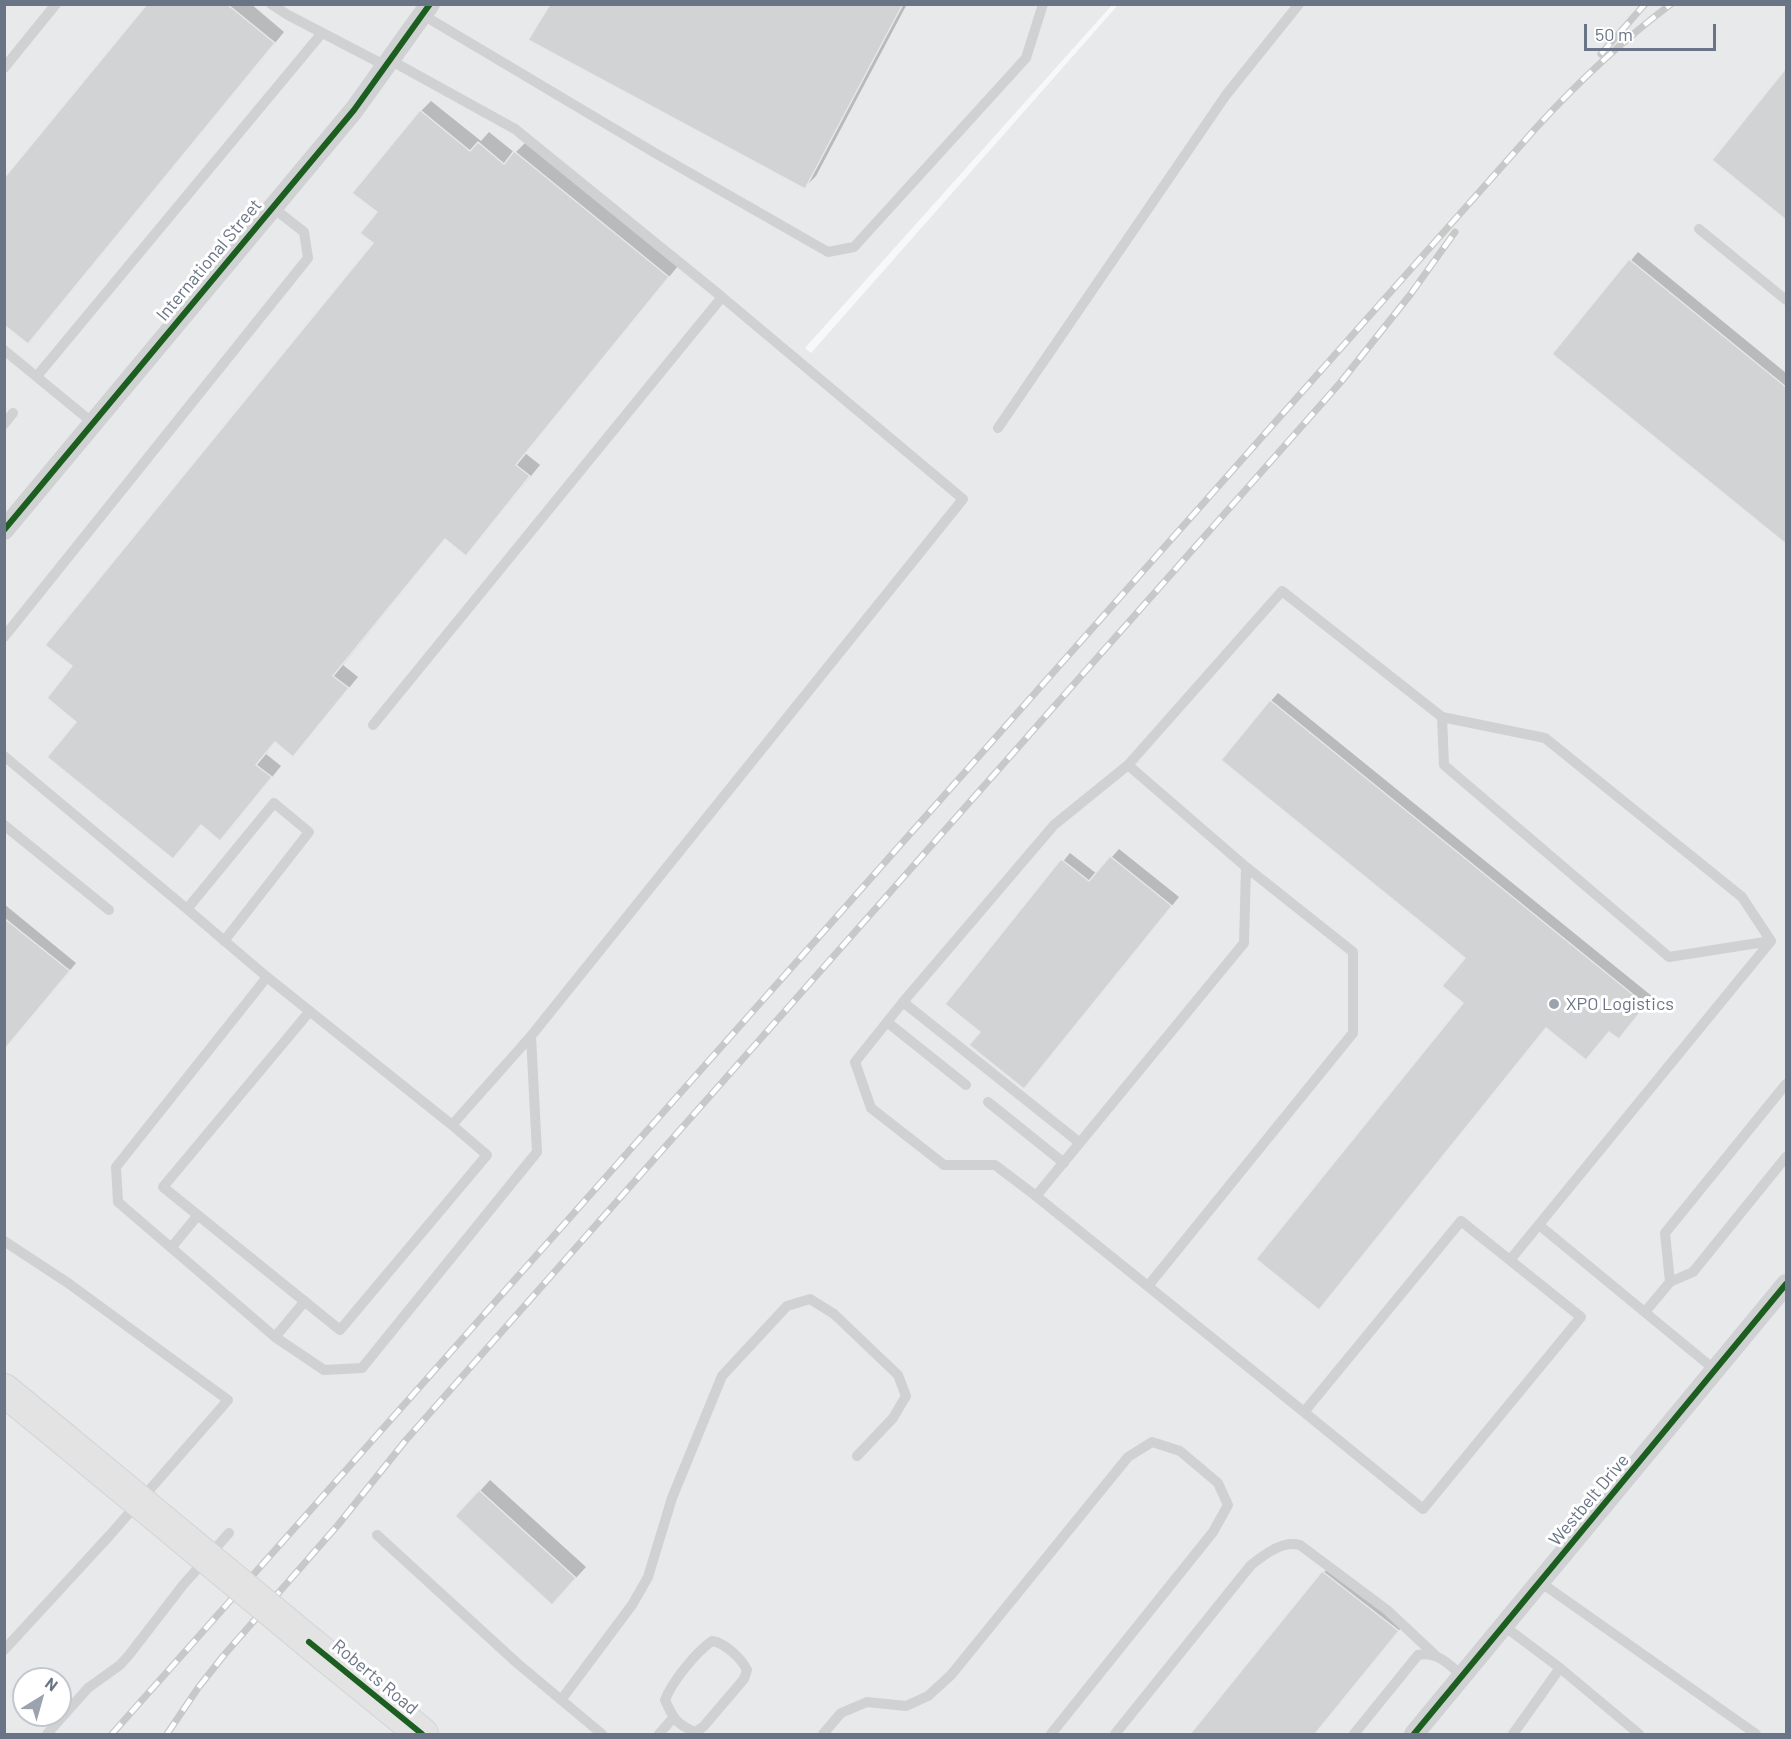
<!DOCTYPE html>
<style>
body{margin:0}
#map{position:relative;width:1791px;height:1739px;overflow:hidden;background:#f8f8f8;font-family:Barlow,sans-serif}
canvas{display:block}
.frame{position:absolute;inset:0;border:6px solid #697587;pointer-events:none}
.north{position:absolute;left:12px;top:1667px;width:60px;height:60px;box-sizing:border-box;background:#fff;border:2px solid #c3c8cf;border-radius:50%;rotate:37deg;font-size:16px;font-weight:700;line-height:24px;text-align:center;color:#697587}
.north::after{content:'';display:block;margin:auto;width:21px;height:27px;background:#9ba3af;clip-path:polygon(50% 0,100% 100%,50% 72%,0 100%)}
.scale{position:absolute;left:1584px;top:24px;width:132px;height:27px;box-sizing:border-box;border:3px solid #697587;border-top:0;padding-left:8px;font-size:18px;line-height:21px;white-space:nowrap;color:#697587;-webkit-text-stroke:4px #fff;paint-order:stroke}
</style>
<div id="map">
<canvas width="1791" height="1739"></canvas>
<div class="frame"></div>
<div class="north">N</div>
<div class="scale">50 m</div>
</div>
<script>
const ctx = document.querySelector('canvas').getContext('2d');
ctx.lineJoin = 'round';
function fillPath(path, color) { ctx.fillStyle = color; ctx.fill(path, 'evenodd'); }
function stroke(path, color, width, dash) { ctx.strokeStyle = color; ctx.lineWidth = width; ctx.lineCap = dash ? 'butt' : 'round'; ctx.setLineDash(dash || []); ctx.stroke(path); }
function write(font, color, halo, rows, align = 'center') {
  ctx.font = font + ' Barlow,sans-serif'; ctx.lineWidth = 6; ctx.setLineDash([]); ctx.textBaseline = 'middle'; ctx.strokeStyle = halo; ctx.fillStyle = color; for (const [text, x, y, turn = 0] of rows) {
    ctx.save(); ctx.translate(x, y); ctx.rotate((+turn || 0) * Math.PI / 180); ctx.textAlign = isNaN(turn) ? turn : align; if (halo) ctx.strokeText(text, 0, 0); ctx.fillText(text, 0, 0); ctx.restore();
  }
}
const built = new Path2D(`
 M5 5H1112L805 348 811 353 1118 5H1786V1734H5ZM24 1679H60V1715H24Z`);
const shadow = new Path2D(`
 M149 4H251L284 32 38 332Z
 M551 4H907L816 176 805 187Z
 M1786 70V218L1714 160Z
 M431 101 481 141 489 132 515 153 526 142 678 266 525 453 540 465 476 543 466 554 446 538 343 665 358 677 303 744 276 741 266 754 281 766 231 828 220 839 202 824 173 857 78 722 74 666 375 243 379 212 421 111Z
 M1638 252 1786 373V542L1554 353Z
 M1278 693 1653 997 1626 1030 1547 1027 1326 1300 1465 1003 1467 958 1271 701Z
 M1119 849 1179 897 1032 1079 982 1032 947 1003 1070 853 1097 874Z
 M4 904 76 963 4 1050Z
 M490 1480 586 1567 563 1592 480 1491Z
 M1331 1564 1405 1623 1315 1734H1192Z`);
const building = new Path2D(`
 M147 4H227L275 43 28 344 4 325V178Z
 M550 4H903L805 189 528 40Z
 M1786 68V220L1712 160Z
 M420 110 470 151 478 142 504 164 514 151 669 277 516 465 530 476 466 556 445 539 333 676 349 688 293 757 275 742 256 765 272 777 220 841 201 825 173 859 47 757 76 722 47 698 72 666 45 645 373 243 360 233 377 212 352 193Z
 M1629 259 1786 387V544L1552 354Z
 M1270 700 1646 1005 1619 1039 1609 1032 1586 1060 1546 1028 1319 1310 1256 1259 1463 1003 1442 986 1465 958 1221 760Z
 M1110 856 1172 906 1024 1089 969 1045 980 1032 945 1004 1061 859 1089 881Z
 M4 918 70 971 4 1050Z
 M479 1490 576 1578 552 1605 455 1516Z
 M1322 1571 1399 1631 1315 1734H1190Z`);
const service = new Path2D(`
 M271 4 288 15 386 66
 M423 15 655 153 828 252 854 247 1026 58 1043 4
 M4 68 56 4
 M1699 229 1786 300
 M4 350 93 423
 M37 376 322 33
 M4 424 13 413
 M998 428 1226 95 1299 4
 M4 637 308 258 304 232 272 207
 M1442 717 1444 765 1669 957 1771 941
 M373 725 722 297 515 129 390 60
 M4 756 187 909 274 803 309 832 224 941
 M4 825 109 910
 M187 909 267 977 452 1125 531 1036
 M267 977 116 1167 118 1202 275 1337 324 1370 362 1368 537 1152 531 1036 963 499 722 297
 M903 1002 1080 1143
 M310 1011 163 1187 340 1330 487 1155 452 1125
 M887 1022 966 1085
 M988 1102 1064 1163
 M1036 1196 995 1165H944L871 1108 855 1062 903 1002 1054 825 1128 765
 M1461 1221 1581 1317 1423 1509 1304 1412Z
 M1539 1225 1715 1370
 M4 1241 68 1283 228 1400 110 1535 4 1650
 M171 1248 198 1215
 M1670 1282 1665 1233 1786 1084
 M1148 1286 1353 1033V952L1246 867
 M1645 1312 1670 1282 1693 1272 1786 1157
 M275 1337 305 1301
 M1304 1412 1036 1196 1244 943 1246 867 1128 765 1282 591 1442 717 1545 738 1742 897 1771 941 1510 1260
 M377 1535 517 1663 602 1734
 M1540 1582 1756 1734
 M1504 1626 1560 1668 1639 1734
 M712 1641C725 1643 741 1658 747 1670L744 1679 703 1727 695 1732C676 1724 673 1718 665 1700 672 1682 695 1653 712 1641Z
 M561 1700 632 1605 648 1577 672 1498 722 1376 787 1306 810 1299 834 1314 898 1375 906 1396 893 1418 857 1456
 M47 1734 88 1688 120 1665 129 1655 183 1585 229 1533
 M659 1734 673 1718
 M823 1734 841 1713 867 1702 906 1706 928 1696 951 1675 1128 1457 1152 1442 1180 1451 1218 1483 1228 1505 1213 1532 1051 1734
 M1115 1734 1251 1565C1264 1555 1282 1540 1300 1545L1387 1610 1435 1655
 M1354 1734 1418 1655C1437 1651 1449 1664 1462 1676
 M1513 1734 1560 1668`);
const minor = new Path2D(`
 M4 530 354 110 430 4
 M1414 1734 1786 1284`);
const primary = new Path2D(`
 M4 1390 65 1440
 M309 1642 422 1734`);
const rail = new Path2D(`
 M1601 54 1645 4
 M112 1734 1536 128C1577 83 1622 41 1671 4
 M167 1734 198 1688 224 1655 338 1525 406 1440 1340 383 1410 295 1455 232`);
const primaryBridge = new Path2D(`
 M65 1440 309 1642`);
const cycleway = new Path2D(`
 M4 530 354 110 430 4
 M309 1642 422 1734
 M1414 1734 1786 1284`);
const markers = [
 [1554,1004,6,"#9ba3af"]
];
const streetNames = [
 ["International Street",209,260,-50],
 ["Westbelt Drive",1589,1500,-50],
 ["Roberts Road",375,1677,40]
];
const poiNames = [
 ["XPO Logistics",1566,1004]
];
fillPath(built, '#e8e9ea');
fillPath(shadow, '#0003');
fillPath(building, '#d2d3d4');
stroke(building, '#e8e8e8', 1.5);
stroke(primary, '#d4d4d6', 34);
stroke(service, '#d0d1d3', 10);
stroke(minor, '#d0d1d3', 20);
stroke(primary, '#e3e3e4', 32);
stroke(rail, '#c7c8c8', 7);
stroke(rail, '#fff', 4.5, [14]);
stroke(primaryBridge, '#d4d4d6', 34, []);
stroke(primaryBridge, '#e3e3e4', 32);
stroke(cycleway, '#1b5e20', 6);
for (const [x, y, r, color] of markers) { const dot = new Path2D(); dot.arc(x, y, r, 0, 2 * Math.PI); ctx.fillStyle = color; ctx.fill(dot); stroke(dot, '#fff', 2); }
write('18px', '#697587', '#fff', streetNames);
write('18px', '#697587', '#fff', poiNames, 'left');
</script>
